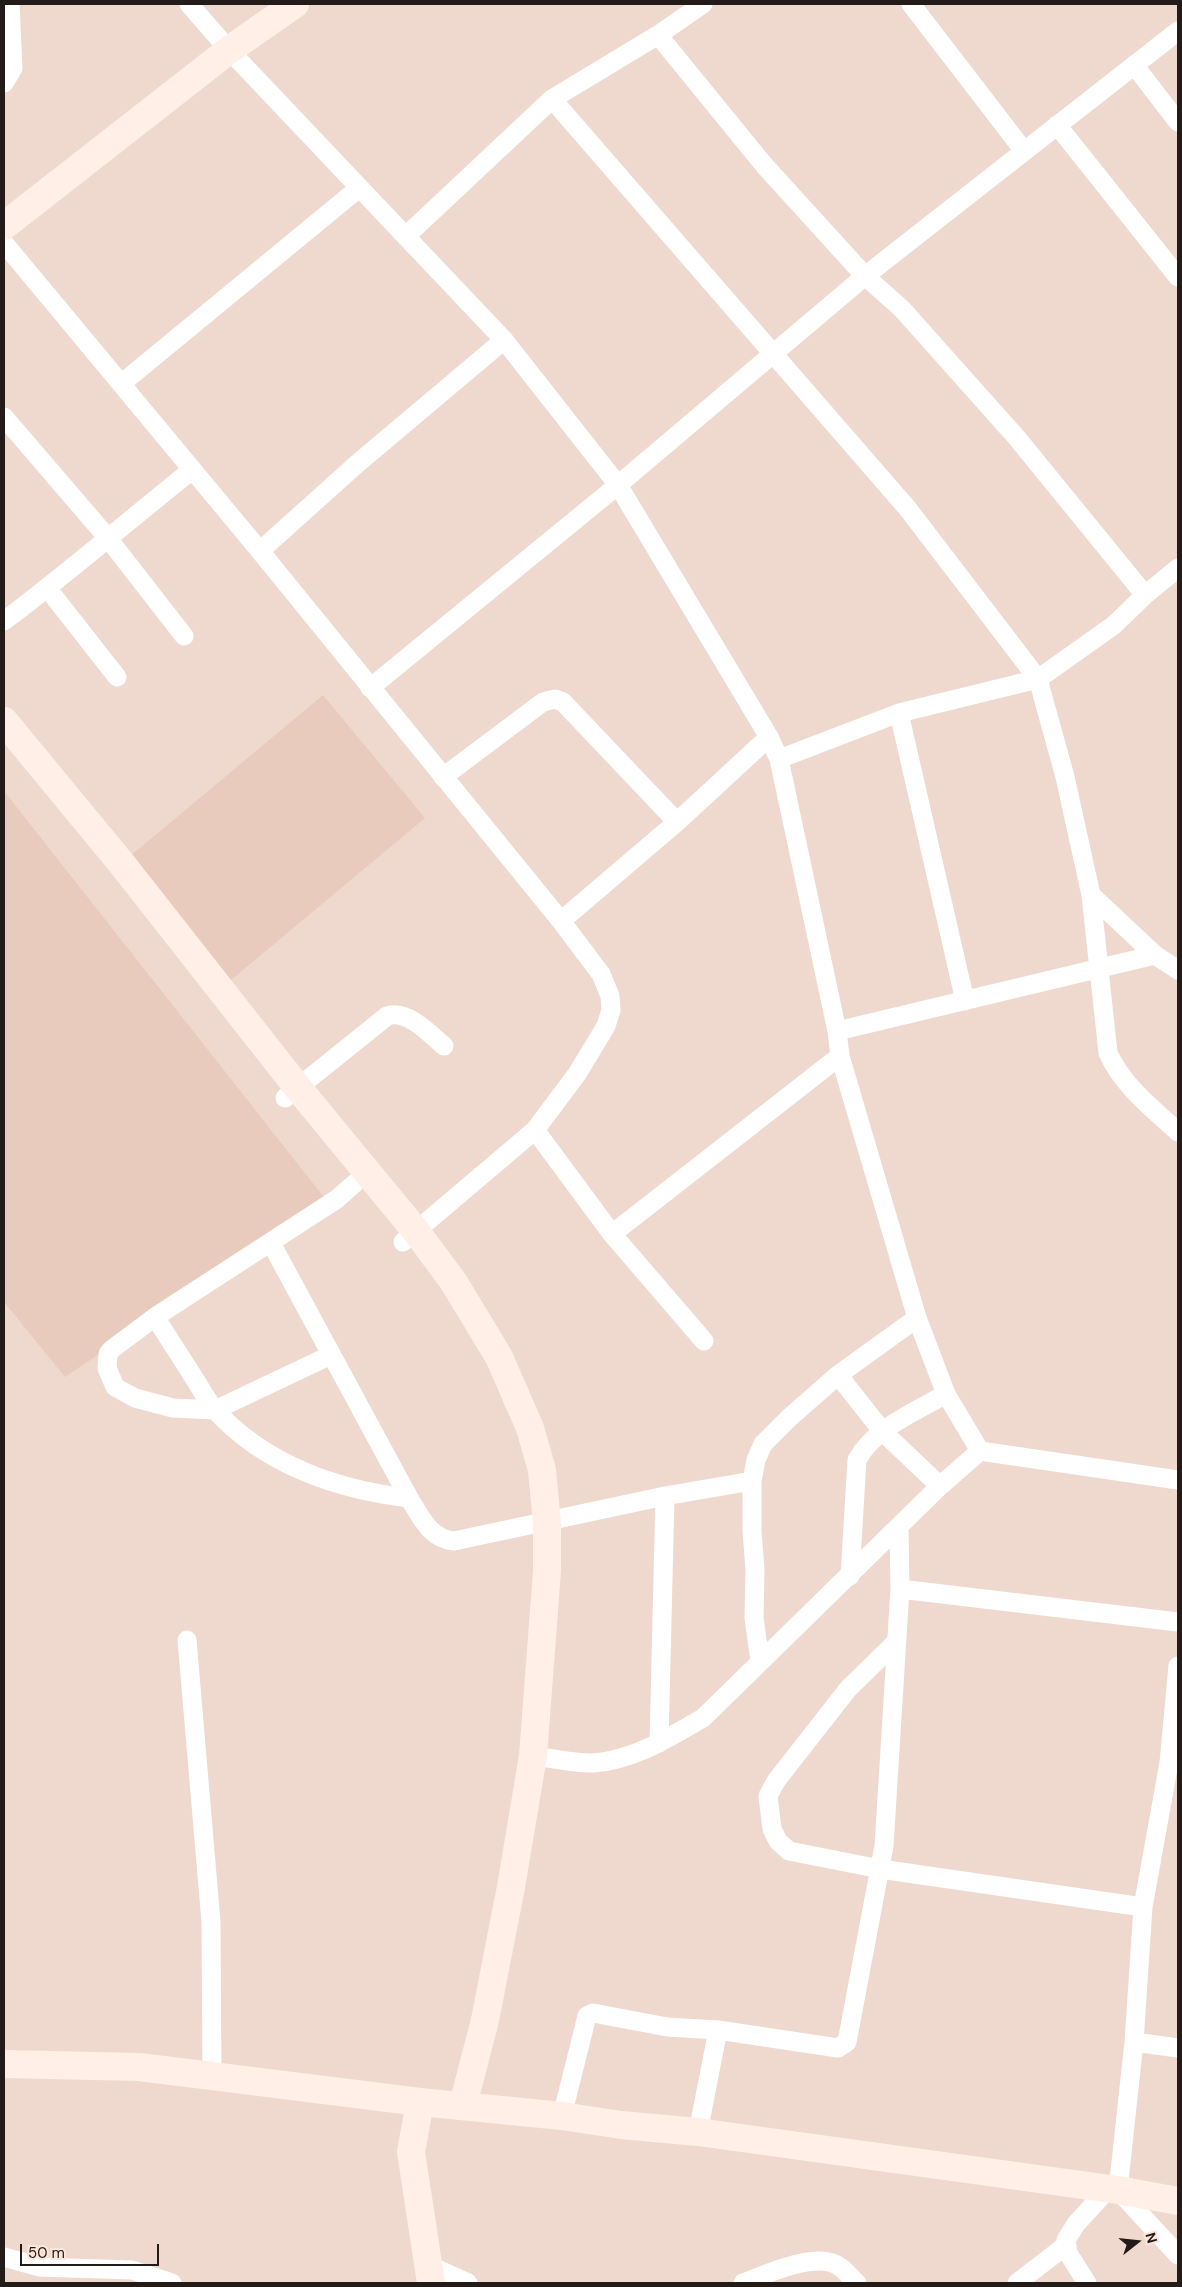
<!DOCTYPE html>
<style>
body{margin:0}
#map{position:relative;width:1182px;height:2287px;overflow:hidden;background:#efd9ce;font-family:"DM Sans",sans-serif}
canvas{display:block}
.frame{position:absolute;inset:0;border:5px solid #231b17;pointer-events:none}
.north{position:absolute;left:1112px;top:2217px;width:50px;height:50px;-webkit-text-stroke:4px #fde6db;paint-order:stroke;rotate:74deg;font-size:14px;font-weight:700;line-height:20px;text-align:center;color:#231b17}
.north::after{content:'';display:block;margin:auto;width:18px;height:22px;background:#231b17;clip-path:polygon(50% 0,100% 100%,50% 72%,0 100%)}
.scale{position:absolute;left:20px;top:2244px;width:139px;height:22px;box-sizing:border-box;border:2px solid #231b17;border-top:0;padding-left:6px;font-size:15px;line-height:18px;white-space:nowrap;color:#231b17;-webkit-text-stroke:4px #fde6db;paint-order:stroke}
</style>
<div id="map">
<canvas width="1182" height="2287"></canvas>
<div class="frame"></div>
<div class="north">N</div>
<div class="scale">50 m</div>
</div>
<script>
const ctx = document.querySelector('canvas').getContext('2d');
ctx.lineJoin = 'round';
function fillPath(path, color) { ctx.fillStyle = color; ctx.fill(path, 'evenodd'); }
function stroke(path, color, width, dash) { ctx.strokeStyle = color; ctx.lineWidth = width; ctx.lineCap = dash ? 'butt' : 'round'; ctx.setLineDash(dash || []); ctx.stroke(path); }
const built = new Path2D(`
 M323 695 425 818 231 980 129 857Z
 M4 791 327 1201 65 1377 4 1302Z`);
const street = new Path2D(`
 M189 4 229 50 504 340 618 485 769 737 779 759 837 1031 840 1056 917 1318 946 1394 980 1451
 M911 4 1024 151
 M658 35 764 165 865 276 902 309 1017 438 1145 595
 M1134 65 1178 122
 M4 83 13 68 10 4
 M552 99 908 509 1038 679 1065 777 1091 895 1108 1053C1123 1086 1152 1108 1178 1132
 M1057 125 1178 277
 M406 236 552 99 658 35 703 4
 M4 243 260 551 561 921 601 974 610 996 611 1010 606 1026 577 1074 535 1130 403 1242
 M121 384 359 188
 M4 417 107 537 184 636
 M260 551 358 463 504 340
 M48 589 117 677
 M4 621C68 573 129 520 192 470
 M370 688 618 485 865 276 1178 31
 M899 713 965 1001
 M779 759 899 713 1038 679 1114 625 1145 595 1178 568
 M443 777 543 702 555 699 563 702 677 822
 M1091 895 1155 955
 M561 921 677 822 769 737
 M837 1031 1155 955 1178 970
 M285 1098 387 1016C407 1009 430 1034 444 1046
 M535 1130 612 1234 840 1056
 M612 1234 704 1341
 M271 1243 409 1498C421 1517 430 1539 454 1541L665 1496 752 1481
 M155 1317C169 1339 183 1360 196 1381 202 1391 208 1402 215 1410 265 1465 338 1490 409 1498
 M331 1355 215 1410 173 1408 135 1398 115 1387 107 1368 108 1354 112 1349 155 1317 337 1199 355 1183
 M838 1375 883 1432 940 1486
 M850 1576 857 1460C874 1428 917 1411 946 1394
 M900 1589 1178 1622
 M187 1640 211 1922 212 2076
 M896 1642 848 1689 776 1781 768 1796 772 1829 778 1841 789 1851 880 1869 1143 1907
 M760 1661 754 1618 755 1570 752 1531V1481L756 1460 763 1444 789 1418 838 1375 917 1318
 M1178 1666 1169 1763 1143 1907 1134 2042 1118 2190 1178 2255
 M659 1743 665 1496
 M533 1756C553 1758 575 1764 594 1763 634 1760 670 1737 703 1718L940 1486 980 1451 1178 1480
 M1134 2042 1178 2048
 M562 2116 587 2016 593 2013 667 2027 718 2030 838 2048 847 2042 884 1846 900 1589 899 1528
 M698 2132 718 2030
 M4 2257 40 2267 132 2270 172 2283
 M428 2265 468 2283
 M743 2283C767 2274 818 2250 840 2267 846 2271 851 2278 857 2283
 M1017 2283 1065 2246
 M1087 2283 1068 2253 1066 2240 1076 2224 1108 2189`);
const secondary = new Path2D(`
 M4 226 229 50 295 4
 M4 721 122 864 298 1088 415 1230 453 1281 499 1357 530 1428 542 1470 547 1523V1571L533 1756 511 1887 485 2020 463 2105
 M4 2064 139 2067 212 2076 420 2102 562 2116 621 2125 698 2132 1118 2190 1178 2201
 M420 2102 411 2152 431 2283`);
fillPath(built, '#e8cbbd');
stroke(street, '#fff', 19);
stroke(secondary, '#ffefe7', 28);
</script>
